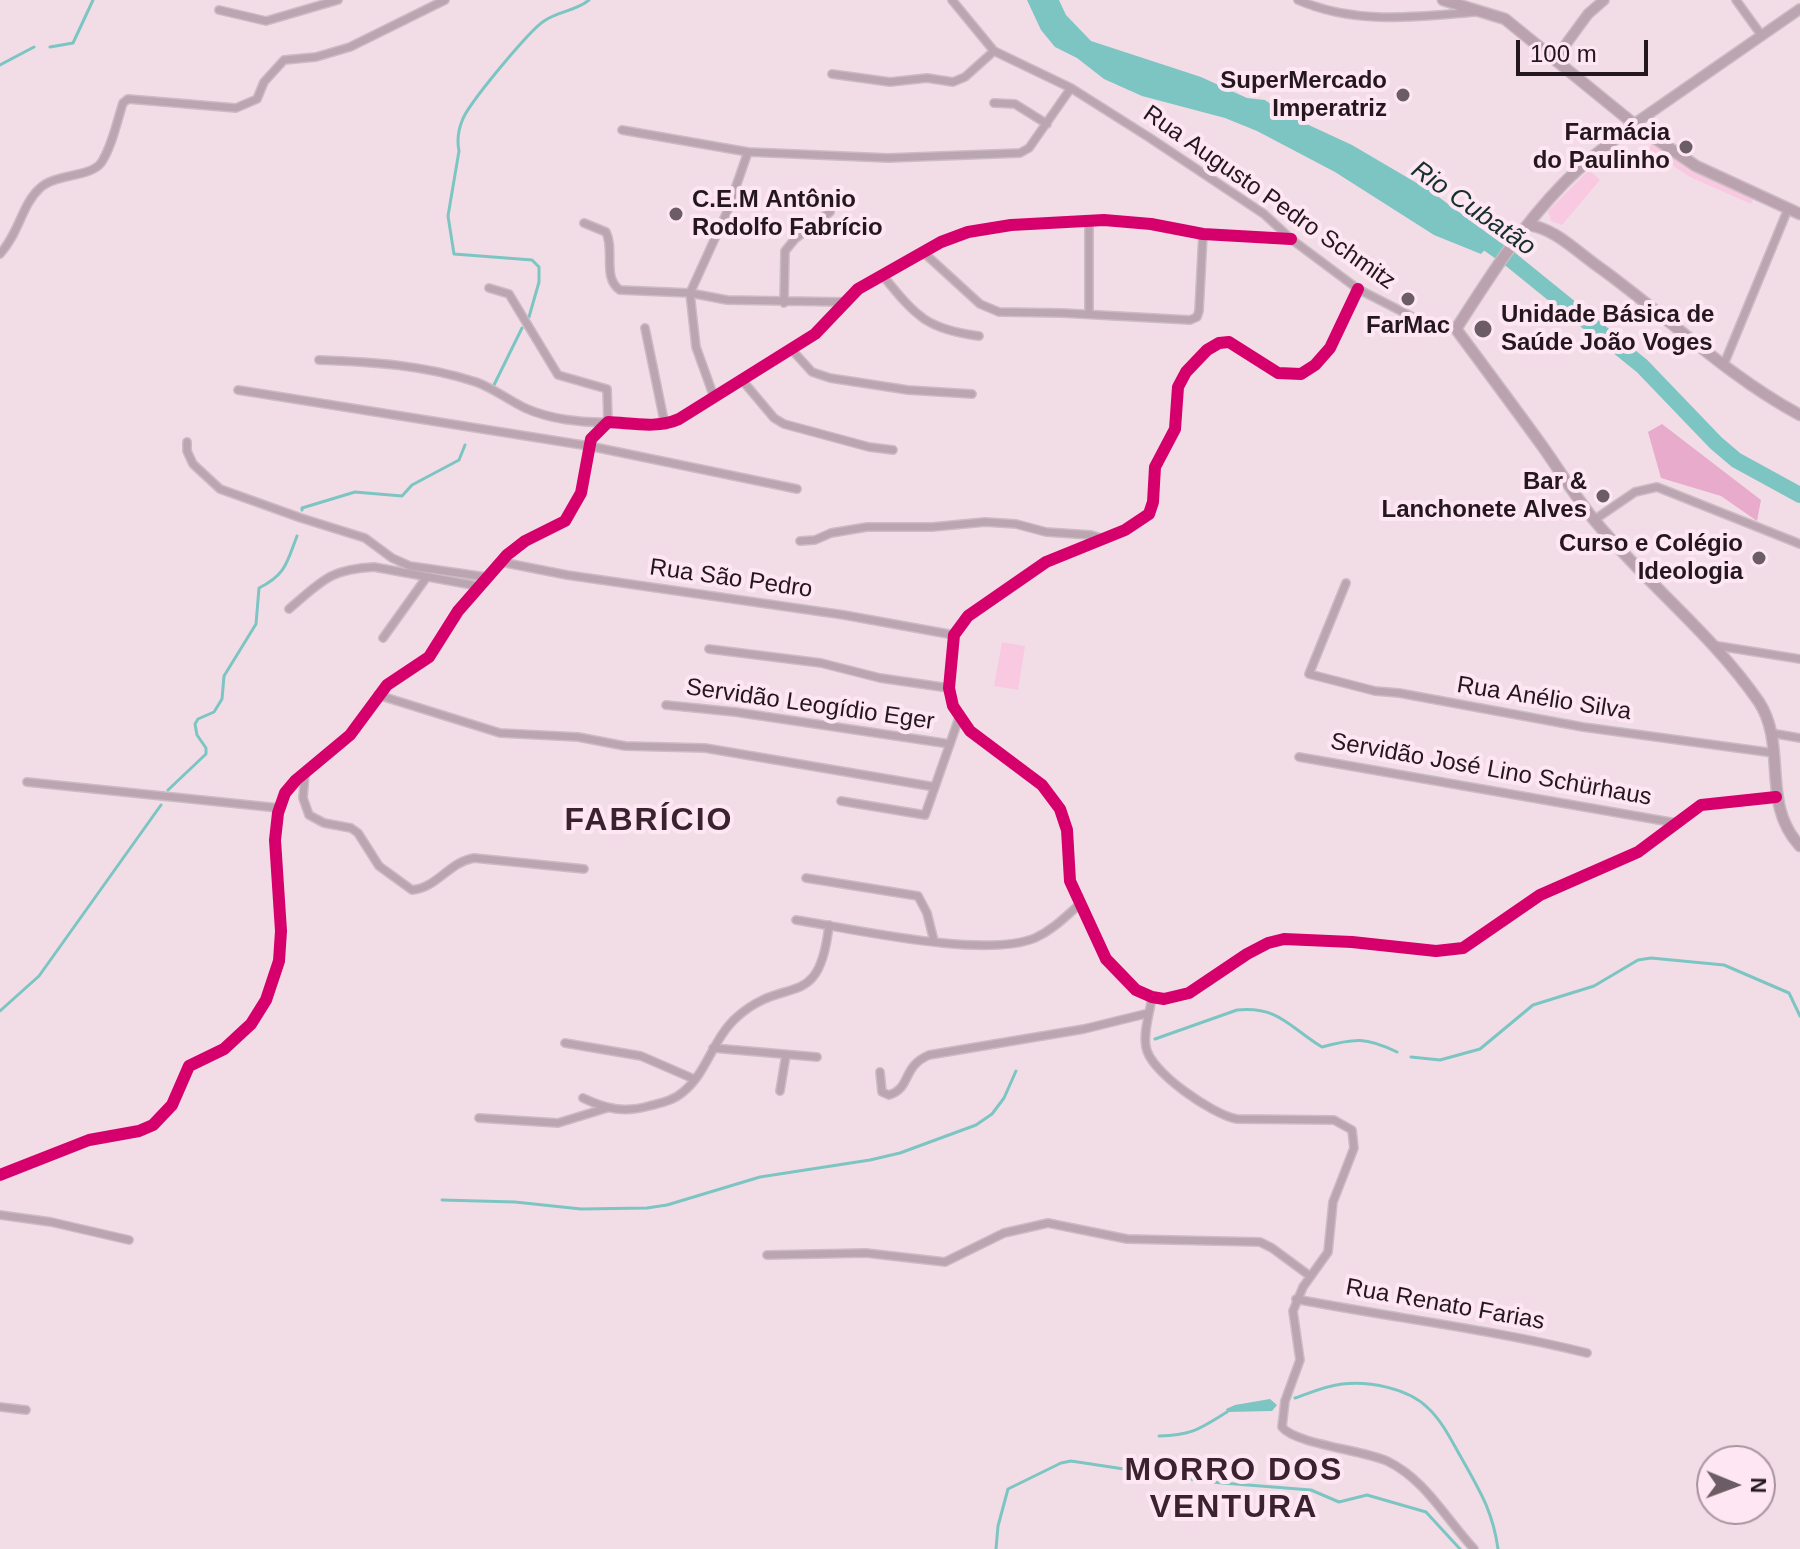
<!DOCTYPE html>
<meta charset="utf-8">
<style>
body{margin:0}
#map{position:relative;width:1800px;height:1549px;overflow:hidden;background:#f2dde7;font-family:Arial,sans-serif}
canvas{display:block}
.north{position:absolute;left:1696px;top:1445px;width:80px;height:80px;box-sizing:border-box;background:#fee7f2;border:2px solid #a7949d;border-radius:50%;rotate:91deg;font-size:22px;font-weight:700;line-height:32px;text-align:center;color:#24171d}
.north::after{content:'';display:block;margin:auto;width:28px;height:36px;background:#6c5c64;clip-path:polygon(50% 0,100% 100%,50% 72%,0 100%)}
.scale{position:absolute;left:1516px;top:40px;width:132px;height:36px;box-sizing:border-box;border:4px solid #24171d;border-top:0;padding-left:10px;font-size:24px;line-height:28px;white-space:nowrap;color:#24171d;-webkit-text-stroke:6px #fee7f2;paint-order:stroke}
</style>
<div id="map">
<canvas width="1800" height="1549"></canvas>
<div class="north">N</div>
<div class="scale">100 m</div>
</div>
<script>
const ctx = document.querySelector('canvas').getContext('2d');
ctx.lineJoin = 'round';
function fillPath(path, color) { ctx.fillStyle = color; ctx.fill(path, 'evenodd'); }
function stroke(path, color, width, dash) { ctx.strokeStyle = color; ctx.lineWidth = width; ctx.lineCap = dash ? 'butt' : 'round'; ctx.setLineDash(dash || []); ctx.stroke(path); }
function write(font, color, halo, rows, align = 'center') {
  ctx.font = font + ' Arial,sans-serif'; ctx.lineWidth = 8; ctx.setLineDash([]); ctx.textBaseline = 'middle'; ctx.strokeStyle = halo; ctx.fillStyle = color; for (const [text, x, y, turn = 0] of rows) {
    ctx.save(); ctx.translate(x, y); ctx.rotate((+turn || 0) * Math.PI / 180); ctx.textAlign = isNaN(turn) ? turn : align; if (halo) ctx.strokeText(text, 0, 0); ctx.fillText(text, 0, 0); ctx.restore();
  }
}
const green = new Path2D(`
 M1654 141 1755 196 1751 204 1690 177 1648 149Z
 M1589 170 1600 180 1562 225 1551 221 1548 211Z
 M1002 642 1025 646 1018 690 994 686Z`);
const forest = new Path2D(`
 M1662 424 1761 500 1757 521 1721 496 1661 478 1648 432Z`);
const water = new Path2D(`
 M1027 0H1059L1066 15 1091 41 1201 77 1247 98 1265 100 1285 114 1352 145 1432 192 1495 239 1481 254 1434 235 1335 172 1257 131 1225 118 1142 96 1104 79 1077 58 1055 47 1041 30Z
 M1270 1399 1277 1405 1272 1411 1227 1412 1226 1409 1235 1405Z`);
const stream = new Path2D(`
 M50 47 73 43 93 0
 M0 65 34 47
 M529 317 539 282V267L532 260 454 254 448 216 459 151C457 141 458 131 462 121 467 105 529 31 544 21 558 11 576 11 589 0
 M492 389 522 328
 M302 510V508L355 492 402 496 412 485 459 460 465 445
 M168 790 206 754V748L197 735 195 724 198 719 214 712 222 699 224 676 256 624 259 588C286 575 287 562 297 536
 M0 1011 39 976 161 805
 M1155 1039 1237 1010C1279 1006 1289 1027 1322 1047 1355 1038 1366 1037 1397 1052
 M1411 1057 1440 1060 1480 1049 1533 1005 1594 986 1638 960 1651 958 1724 965 1789 993 1800 1016
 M442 1200 515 1202 581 1209 647 1208 667 1205 760 1177 870 1160 900 1153 976 1125 992 1114 1004 1098 1016 1071
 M1295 1398C1310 1393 1325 1386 1342 1384 1369 1381 1408 1388 1428 1408 1443 1422 1452 1442 1462 1459 1480 1491 1493 1512 1498 1549
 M1159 1436C1193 1435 1199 1429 1227 1412
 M996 1549 998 1526 1008 1489 1061 1463 1071 1461 1210 1482 1311 1490 1339 1502 1367 1495 1426 1512 1460 1549`);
const river = new Path2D(`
 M1473 233 1510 259 1642 366 1716 443 1736 460 1800 495`);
const minor = new Path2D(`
 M952 0 994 51 1071 88 1150 138 1264 214 1291 239 1358 289 1436 329H1456
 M1298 0C1355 25 1415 17 1475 12
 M1736 0 1762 36
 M219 10 266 21 338 0
 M832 74 890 82 927 78 953 82 965 77 994 51
 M994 103 1015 104 1047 124
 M622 130 748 152 888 158 1020 153 1029 148 1071 88
 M584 223 606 232C615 250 602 278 620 290L690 293 727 300 845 302
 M923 252 980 304 999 312 1062 313 1190 320 1197 317 1199 311 1203 234
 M0 254C19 233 22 205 39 189 55 173 89 178 101 163 112 147 117 121 123 103L128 99 236 108 257 99 264 82 284 60 316 57 350 47 445 0
 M883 276C916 316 926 329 979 336
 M1358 289 1330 348 1315 365 1301 374 1278 373 1229 342 1219 343 1207 350 1186 372 1178 387 1175 429 1155 467 1153 502 1149 514 1125 530 1046 562 968 616 954 635 949 688 953 706 970 731 1042 785 1060 809 1067 830 1070 881 1106 959 1136 990 1152 997 1164 999 1189 993 1247 954 1268 943 1284 939 1352 942 1436 951 1463 948 1540 895 1638 852 1701 805 1776 797
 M784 303 785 251 795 239 830 212
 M1089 314V220
 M645 328 665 425
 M792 350 812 372 830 378 908 390 972 394
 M319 360C373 362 424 365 476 382 493 388 508 400 525 408 549 419 581 423 608 422L607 389 558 375 509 294 489 288
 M1724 364 1788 209
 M742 380 774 418 784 424 869 447 893 450
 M238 390 589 446 797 489
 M714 397 696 347 690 293 727 212 748 152
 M187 442V451L193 464 220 489 301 518 365 538 392 558 410 566 486 577
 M1594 520 1635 492 1657 487 1800 544
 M800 541 815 540 831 533 867 527H932L985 522 1016 524 1046 532 1091 535 1101 538
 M501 562 567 575 844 615 954 635
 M1346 583 1309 674 1375 691 1399 693 1583 727 1774 753
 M289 609C321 582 329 569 374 567L478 586
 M383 638 426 578
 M1712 645 1800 659
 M709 649 821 663 880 678 949 688
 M378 695 500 733 578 737 625 746 705 748 935 787
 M666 705 735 712 950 744
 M1771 733 1800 738
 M1299 757 1676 823
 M305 773 303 798 309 815 324 823 351 828 358 833 379 866 412 890C437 888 449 862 474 858L584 869
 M27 782 279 808
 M841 801 925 815 959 718
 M806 878 918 896 927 913 934 941
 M796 920C854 929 984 959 1035 938 1053 930 1066 916 1080 904
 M1152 997C1150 1013 1143 1031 1146 1047 1150 1072 1213 1115 1237 1119L1334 1120 1352 1130 1354 1148 1333 1202 1328 1252 1303 1287 1293 1311 1300 1360 1285 1401 1282 1427C1295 1444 1363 1450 1387 1461 1425 1479 1446 1519 1474 1549
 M565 1043 641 1056 694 1079
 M713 1048 817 1057
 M880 1072 882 1092 889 1095C912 1088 901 1067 929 1055L1084 1029 1149 1013
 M780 1091 786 1055
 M583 1098C606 1109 624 1113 649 1106 660 1103 673 1101 683 1092 707 1073 713 1038 737 1017 786 973 819 1014 829 925
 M479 1118 558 1123 607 1108
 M0 1175 89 1140 139 1131 153 1125 172 1105 189 1066 224 1049 251 1024 266 1000 279 961 281 931 275 840 278 813 285 793 296 780 350 735 387 685 429 657 458 611 507 555 525 541 565 521 581 493 591 439 608 422C632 423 657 429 679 419L815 334 858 289 941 242 968 232 1011 225 1104 220 1151 224 1203 234 1291 239
 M0 1215 51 1222 129 1240
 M767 1255 866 1253 945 1262 1004 1233 1048 1223 1127 1239 1260 1242 1272 1248 1310 1276
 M1296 1299C1393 1318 1491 1329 1587 1353
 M0 1407 26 1410`);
const tertiary = new Path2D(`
 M1555 59 1588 14 1604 0
 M1634 124 1800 9`);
const secondary = new Path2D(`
 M1443 0 1505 19 1634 124 1696 166 1800 214
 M1634 124C1610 143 1584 162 1563 184 1521 227 1488 279 1456 329 1485 368 1514 407 1543 447 1560 471 1576 498 1595 521 1646 583 1714 636 1759 702 1788 747 1760 803 1800 846
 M1528 225C1554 228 1575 250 1596 265 1665 314 1725 375 1800 415`);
const cycleway = new Path2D(`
 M1358 289 1330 348 1315 365 1301 374 1278 373 1229 342 1219 343 1207 350 1186 372 1178 387 1175 429 1155 467 1153 502 1149 514 1125 530 1046 562 968 616 954 635 949 688 953 706 970 731 1042 785 1060 809 1067 830 1070 881 1106 959 1136 990 1152 997 1164 999 1189 993 1247 954 1268 943 1284 939 1352 942 1436 951 1463 948 1540 895 1638 852 1701 805 1776 797
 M0 1175 89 1140 139 1131 153 1125 172 1105 189 1066 224 1049 251 1024 266 1000 279 961 281 931 275 840 278 813 285 793 296 780 350 735 387 685 429 657 458 611 507 555 525 541 565 521 581 493 591 439 608 422C632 423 657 429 679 419L815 334 858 289 941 242 968 232 1011 225 1104 220 1151 224 1203 234 1291 239`);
const markers = [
 [1403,95,8,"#6c5c64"],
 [1686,147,8,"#6c5c64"],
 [676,214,8,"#6c5c64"],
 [1408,299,8,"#6c5c64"],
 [1483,329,10,"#6c5c64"],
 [1603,496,8,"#6c5c64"],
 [1759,558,8,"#6c5c64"]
];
const poiNames = [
 ["SuperMercado",1387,81],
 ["Imperatriz",1387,109],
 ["Farmácia",1670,133],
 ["do Paulinho",1670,161],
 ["C.E.M Antônio",692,200,"left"],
 ["Rodolfo Fabrício",692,228,"left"],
 ["Unidade Básica de",1501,315,"left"],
 ["Saúde João Voges",1501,343,"left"],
 ["FarMac",1408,326,"center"],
 ["Bar &",1587,482],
 ["Lanchonete Alves",1587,510],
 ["Curso e Colégio",1743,544],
 ["Ideologia",1743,572]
];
const streetNames = [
 ["Rua Augusto Pedro Schmitz",1269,198,35],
 ["Rua São Pedro",731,579,8],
 ["Rua Anélio Silva",1544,699,9],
 ["Servidão Leogídio Eger",810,705,8],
 ["Servidão José Lino Schürhaus",1491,770,10],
 ["Rua Renato Farias",1445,1305,10]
];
const waterNames = [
 ["Rio Cubatão",1473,209,35]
];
const districtNames = [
 ["FABRÍCIO",649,821],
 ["MORRO DOS",1234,1471],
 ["VENTURA",1234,1508]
];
fillPath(green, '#f8c9e0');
fillPath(forest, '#e8abcb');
fillPath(water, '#7cc5c3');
stroke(stream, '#7cc5c3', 3);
stroke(river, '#7cc5c3', 16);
stroke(minor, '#cbbbc3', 10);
stroke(tertiary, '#cbbbc3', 12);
stroke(secondary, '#cbbbc3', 13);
stroke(minor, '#baa5b0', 7);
stroke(tertiary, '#baa5b0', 9);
stroke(secondary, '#bba2af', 10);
stroke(cycleway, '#d6006c', 12);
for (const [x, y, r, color] of markers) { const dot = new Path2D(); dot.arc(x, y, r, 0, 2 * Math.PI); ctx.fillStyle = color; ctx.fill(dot); stroke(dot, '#fee7f2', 3); }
write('bold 24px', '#24171d', '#fee7f2', poiNames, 'right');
write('24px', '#24171d', '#fee7f2', streetNames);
write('italic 26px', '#152f2d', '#fee7f2', waterNames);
ctx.letterSpacing = '2px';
write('bold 32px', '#3c212f', '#fee7f2', districtNames);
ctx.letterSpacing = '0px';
</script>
